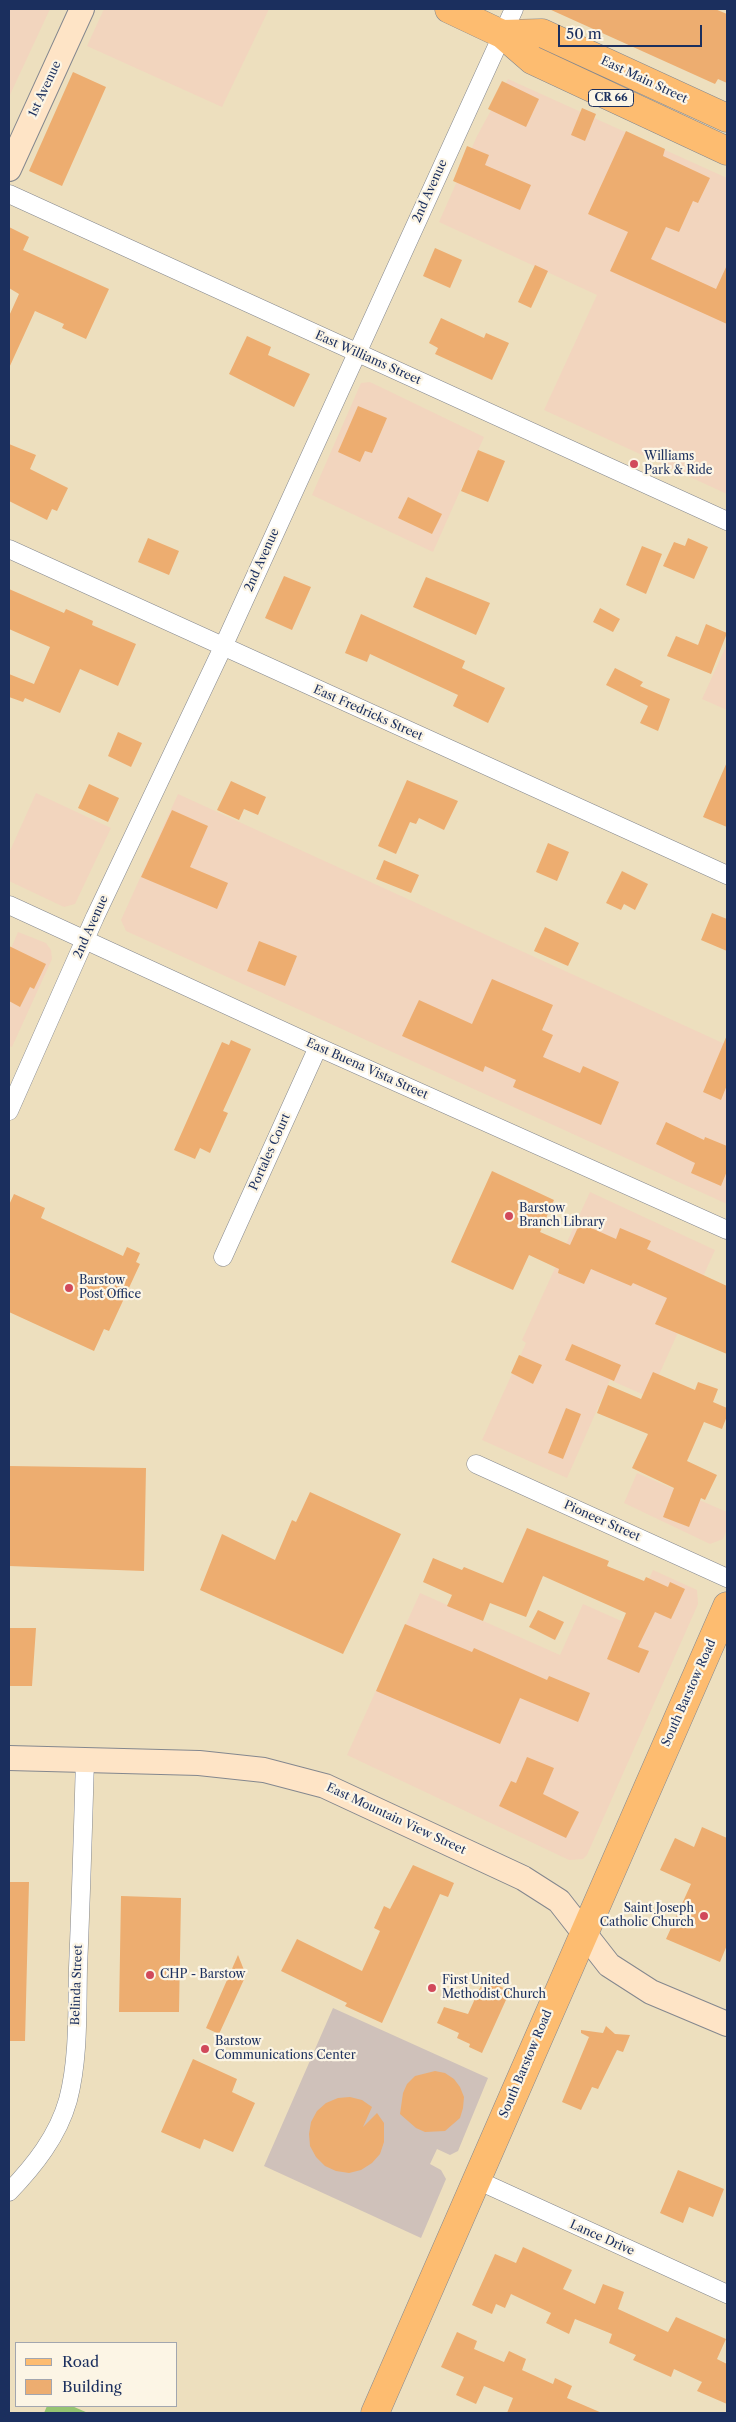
<!DOCTYPE html>
<style>
body{margin:0}
#map{position:relative;width:736px;height:2422px;overflow:hidden;background:#eddfbe;font-family:"Libre Caslon Text",serif}
canvas{display:block}
.frame{position:absolute;inset:0;border:10px solid #1b2f5e;pointer-events:none}
.legend{position:absolute;left:15px;top:2342px;width:162px;height:65px;box-sizing:border-box;background:#fcf5e5;border:1px solid #a2a6af;margin:0;padding:6px 9px;list-style:none;font-size:15px;color:#1b2f5e}
.legend li{display:flex;align-items:center;gap:10px;height:25px}
.legend b{width:25px;border:1px solid #a2a6af}
.scale{position:absolute;left:558px;top:25px;width:144px;height:22px;box-sizing:border-box;border:2px solid #1b2f5e;border-top:0;padding-left:6px;font-size:15px;line-height:18px;white-space:nowrap;color:#1b2f5e;-webkit-text-stroke:4px #fcf5e5;paint-order:stroke}
</style>
<div id="map">
<canvas width="736" height="2422"></canvas>
<div class="frame"></div>
<ul class="legend">
<li><b style="height:6px;background:#fdbc70"></b>Road</li>
<li><b style="height:14px;background:#edad70"></b>Building</li>
</ul>
<div class="scale">50 m</div>
</div>
<script>
const ctx = document.querySelector('canvas').getContext('2d');
ctx.lineJoin = 'round';
function fillPath(path, color) { ctx.fillStyle = color; ctx.fill(path, 'evenodd'); }
function stroke(path, color, width, dash) { ctx.strokeStyle = color; ctx.lineWidth = width; ctx.lineCap = dash ? 'butt' : 'round'; ctx.setLineDash(dash || []); ctx.stroke(path); }
function write(font, color, halo, rows, align = 'center') {
  ctx.font = font + ' "Libre Caslon Text",serif'; ctx.lineWidth = 4.5; ctx.setLineDash([]); ctx.textBaseline = 'middle'; ctx.strokeStyle = halo; ctx.fillStyle = color; for (const [text, x, y, turn = 0] of rows) {
    ctx.save(); ctx.translate(x, y); ctx.rotate((+turn || 0) * Math.PI / 180); ctx.textAlign = isNaN(turn) ? turn : align; if (halo) ctx.strokeText(text, 0, 0); ctx.fillText(text, 0, 0); ctx.restore();
  }
}
const built = new Path2D(`
 M9 9H50L9 97Z
 M104 9H269L222 107 87 46Z
 M508 79 727 178V494L544 410 597 295 439 222 477 136Z
 M370 382 484 437 433 552 312 495 361 383Z
 M727 644V710L702 699Z
 M36 793 111 828 75 904 64 907 9 881V853Z
 M178 794 727 1045V1204L126 931 121 920Z
 M18 932 46 943 51 950 52 959 12 1047 9 1046V953Z
 M590 1192 715 1250 649 1397 610 1380 567 1478 482 1440 526 1343 522 1340Z
 M637 1473 727 1512V1529L723 1539 710 1544 624 1503Z
 M653 1570 697 1590 698 1604 587 1855 583 1859 569 1860 347 1755 420 1593 560 1655 583 1604 628 1624Z`);
const industrial = new Path2D(`
 M333 2008 488 2078 458 2151 450 2155 437 2149 430 2164 441 2170 446 2179 421 2238 264 2166Z`);
const green = new Path2D(`
 M47 2406H72L88 2413H44Z`);
const building = new Path2D(`
 M549 9H715L727 14V83L718 79 715 84Z
 M73 72 106 87 62 186 29 171Z
 M502 81 539 99 526 127 488 109Z
 M582 108 596 114 585 141 571 135Z
 M626 131 665 149 663 156 710 178 698 203 693 201 679 232 666 227 651 259 716 289 727 265V324L610 271 628 232 588 214Z
 M467 146 489 155 485 165 531 185 520 210 453 181Z
 M9 227 29 237 23 250 109 289 86 339 62 328 64 324 35 311 9 368V316L19 294 9 288Z
 M435 248 462 260 450 288 423 276Z
 M535 265 548 271 531 308 518 302Z
 M441 318 484 338 486 333 509 343 492 380 435 354 438 348 429 343Z
 M247 336 271 347 268 355 310 374 294 407 229 374Z
 M358 406 387 418 372 453 365 451 360 462 338 452Z
 M9 444 36 455 30 469 68 488 57 511 52 509 47 520 9 501Z
 M478 450 505 461 488 502 461 491Z
 M408 497 442 514 432 534 398 518Z
 M148 538 179 551 169 575 138 562Z
 M688 538 708 547 694 579 663 566 674 542 685 546Z
 M642 546 662 554 646 594 626 585Z
 M284 576 311 587 292 630 265 618Z
 M426 577 490 603 476 635 413 607Z
 M9 589 64 613 66 609 93 621 92 625 136 644 118 686 80 669 60 713 25 698 23 702 9 697V674L34 684 50 647 9 629Z
 M600 608 620 619 613 632 593 622Z
 M361 614 465 661 462 668 505 688 488 723 453 706 458 695 370 654 367 662 345 653Z
 M706 624 727 633 711 674 667 656 676 636 698 645Z
 M615 668 643 682 640 686 670 699 658 731 640 723 648 706 606 685Z
 M118 732 142 743 131 767 108 756Z
 M727 762V827L703 817Z
 M407 780 458 801 444 830 419 818 416 824 410 822 396 854 378 846Z
 M231 781 266 797 258 815 244 809 239 820 217 810Z
 M89 784 119 798 108 822 78 808Z
 M172 810 208 826 190 867 228 883 217 909 141 877Z
 M548 843 569 852 557 881 536 872Z
 M384 860 419 875 411 893 376 879Z
 M622 871 648 884 635 910 624 904 621 910 606 903Z
 M712 913 727 919V951L701 940Z
 M545 927 579 943 568 966 534 951Z
 M259 941 297 956 285 986 247 971Z
 M9 946 46 964 34 989 30 987 20 1007 9 1001Z
 M492 979 553 1005 542 1030 553 1035 543 1057 580 1073 583 1066 619 1082 601 1125 513 1087 516 1080 485 1066 483 1072 402 1036 419 1000 472 1024Z
 M727 1035V1085L721 1100 703 1092Z
 M231 1040 251 1049 223 1111 228 1113 210 1153 200 1148 195 1159 174 1150 222 1042 229 1045Z
 M666 1122 704 1140 705 1137 727 1146V1171L721 1186 691 1173 695 1163 656 1144Z
 M492 1171 554 1200 540 1232 570 1245 580 1223 616 1239 620 1228 651 1241 647 1249 727 1286V1354L655 1324 667 1298 633 1283 631 1286 591 1269 584 1284 558 1273 559 1269 529 1255 513 1290 451 1262Z
 M14 1194 45 1208 41 1218 123 1256 127 1247 140 1253 136 1262 140 1264 109 1331 104 1329 94 1351 9 1312V1205Z
 M572 1344 621 1365 614 1381 565 1360Z
 M519 1355 542 1365 533 1384 511 1373Z
 M653 1372 695 1390 698 1382 718 1389 713 1402 727 1408V1416L722 1429 704 1422 687 1461 717 1475 705 1500 701 1498 689 1527 663 1517 674 1488 632 1468 648 1434 597 1413 608 1385 641 1399Z
 M566 1408 581 1414 563 1459 548 1453Z
 M9 1466 146 1468 144 1571 9 1566Z
 M310 1492 401 1534 343 1654 200 1590 222 1534 275 1560 292 1520 296 1522Z
 M527 1528 609 1561 607 1566 644 1581 646 1577 668 1587 670 1582 685 1589 671 1619 655 1612 638 1647 649 1651 639 1673 607 1659 626 1613 543 1576 526 1617 490 1603 483 1621 447 1606 452 1595 423 1582 433 1558 462 1570 464 1567 503 1583Z
 M538 1610 564 1622 555 1640 529 1627Z
 M405 1624 472 1652 474 1648 547 1680 549 1676 590 1693 578 1722 520 1698 500 1744 376 1691Z
 M9 1628H36L32 1686H9Z
 M527 1757 554 1768 543 1794 579 1812 566 1838 499 1806 511 1781 516 1783Z
 M702 1827 727 1838V1945L720 1962 666 1939 691 1884 660 1870 675 1838 694 1847Z
 M413 1865 454 1883 448 1897 440 1894 382 2023 345 2006 347 2003 281 1971 297 1939 362 1971 380 1931 374 1928 384 1906 390 1909Z
 M9 1882H29L25 2041H9Z
 M121 1896 181 1898 179 2012H119Z
 M238 1955 246 1975 219 2034 206 2028Z
 M484 1979 510 1991 482 2053 469 2047 470 2044 457 2038 459 2033 437 2023 444 2007 468 2014Z
 M606 2026 615 2034 630 2035 623 2052 617 2050 598 2089 592 2087 581 2110 562 2102 589 2037 599 2042 581 2033V2030L603 2033Z
 M193 2059 237 2079 232 2092 255 2103 233 2152 204 2139 200 2149 161 2132Z
 M435 2071 445 2073 454 2079 460 2087 464 2097 463 2108 460 2118 445 2131 425 2132 416 2128 400 2114 403 2093 407 2084 415 2076Z
 M350 2097 362 2100 372 2107 363 2127 377 2113 384 2123V2142L380 2154 372 2163 361 2170 349 2173 336 2171 325 2166 316 2157 310 2146 309 2134 311 2122 317 2111 326 2103 338 2098Z
 M678 2170 724 2189 713 2217 689 2207 683 2223 660 2213Z
 M523 2247 572 2270 563 2289 595 2304 603 2284 624 2292 618 2309 668 2332 676 2317 726 2339 717 2359 727 2364V2404L697 2391 702 2382 674 2369 671 2377 633 2360 636 2355 609 2343 612 2334 575 2319 569 2334 546 2323 551 2313 511 2294 505 2308 496 2304 492 2314 472 2305 495 2254 516 2263Z
 M457 2332 477 2341 474 2349 504 2362 509 2351 526 2359 522 2370 553 2384 555 2378 572 2386 567 2398 602 2413H507L513 2398 484 2386 476 2404 456 2395 464 2377 441 2367Z`);
const street = new Path2D(`
 M9 194 727 521
 M9 549 727 875
 M9 905 318 1047 727 1230
 M9 1111 95 917 223 647 514 9
 M223 1257 318 1047
 M476 1464 727 1578
 M477 2180 727 2294
 M9 2192C34 2166 58 2136 68 2100 79 2058 77 2011 78 1968 81 1899 83 1829 85 1760`);
const secondary = new Path2D(`
 M9 169 82 9
 M9 1758 199 1763 264 1770 325 1786 523 1878 559 1901 609 1965 651 1992 727 2024`);
const primary = new Path2D(`
 M449 9 502 34 532 60 727 151
 M502 34 542 33 727 118
 M375 2413 727 1606`);
const markers = [
 [634,464,5,"#d1495b"],
 [509,1216,5,"#d1495b"],
 [69,1288,5,"#d1495b"],
 [704,1916,5,"#d1495b"],
 [150,1975,5,"#d1495b"],
 [432,1988,5,"#d1495b"],
 [205,2049,5,"#d1495b"]
];
const shields = [
 [611,98,45]
];
const shieldNames = [
 ["CR 66",611,98]
];
const streetNames = [
 ["East Main Street",644,80,25],
 ["1st Avenue",45,89,-65],
 ["2nd Avenue",430,191,-66],
 ["East Williams Street",368,358,24],
 ["2nd Avenue",262,560,-66],
 ["East Fredricks Street",368,713,24],
 ["2nd Avenue",91,927,-66],
 ["East Buena Vista Street",367,1069,24],
 ["Portales Court",270,1152,-66],
 ["Pioneer Street",602,1521,24],
 ["South Barstow Road",689,1693,-66],
 ["East Mountain View Street",396,1819,25],
 ["Belinda Street",77,1985,-88],
 ["South Barstow Road",526,2064,-67],
 ["Lance Drive",602,2238,24]
];
const poiNames = [
 ["Williams",644,457],
 ["Park & Ride",644,471],
 ["Barstow",519,1209],
 ["Branch Library",519,1223],
 ["Barstow",79,1281],
 ["Post Office",79,1295],
 ["Saint Joseph",694,1909,"right"],
 ["Catholic Church",694,1923,"right"],
 ["CHP - Barstow",160,1975],
 ["First United",442,1981],
 ["Methodist Church",442,1995],
 ["Barstow",215,2042],
 ["Communications Center",215,2056]
];
fillPath(built, '#f2d5be');
fillPath(industrial, '#cfc1ba');
fillPath(green, '#97c472');
fillPath(building, '#edad70');
stroke(street, '#84878e', 19);
stroke(secondary, '#84878e', 26);
stroke(primary, '#84878e', 29);
stroke(street, '#fff', 18);
stroke(secondary, '#fee4c6', 24);
stroke(primary, '#fdbc70', 28);
for (const [x, y, r, color] of markers) { const dot = new Path2D(); dot.arc(x, y, r, 0, 2 * Math.PI); ctx.fillStyle = color; ctx.fill(dot); stroke(dot, '#fcf5e5', 2); }
for (const [x, y, w] of shields) { const box = new Path2D(); box.roundRect(x - w / 2, y - 8.5, w, 17, 4); ctx.fillStyle = '#fcf5e5'; ctx.fill(box); stroke(box, '#1b2f5e', 1); }
write('bold 11px', '#1b2f5e', null, shieldNames);
write('12px', '#1b2f5e', '#fcf5e5', streetNames);
write('12px', '#1b2f5e', '#fcf5e5', poiNames, 'left');
</script>
